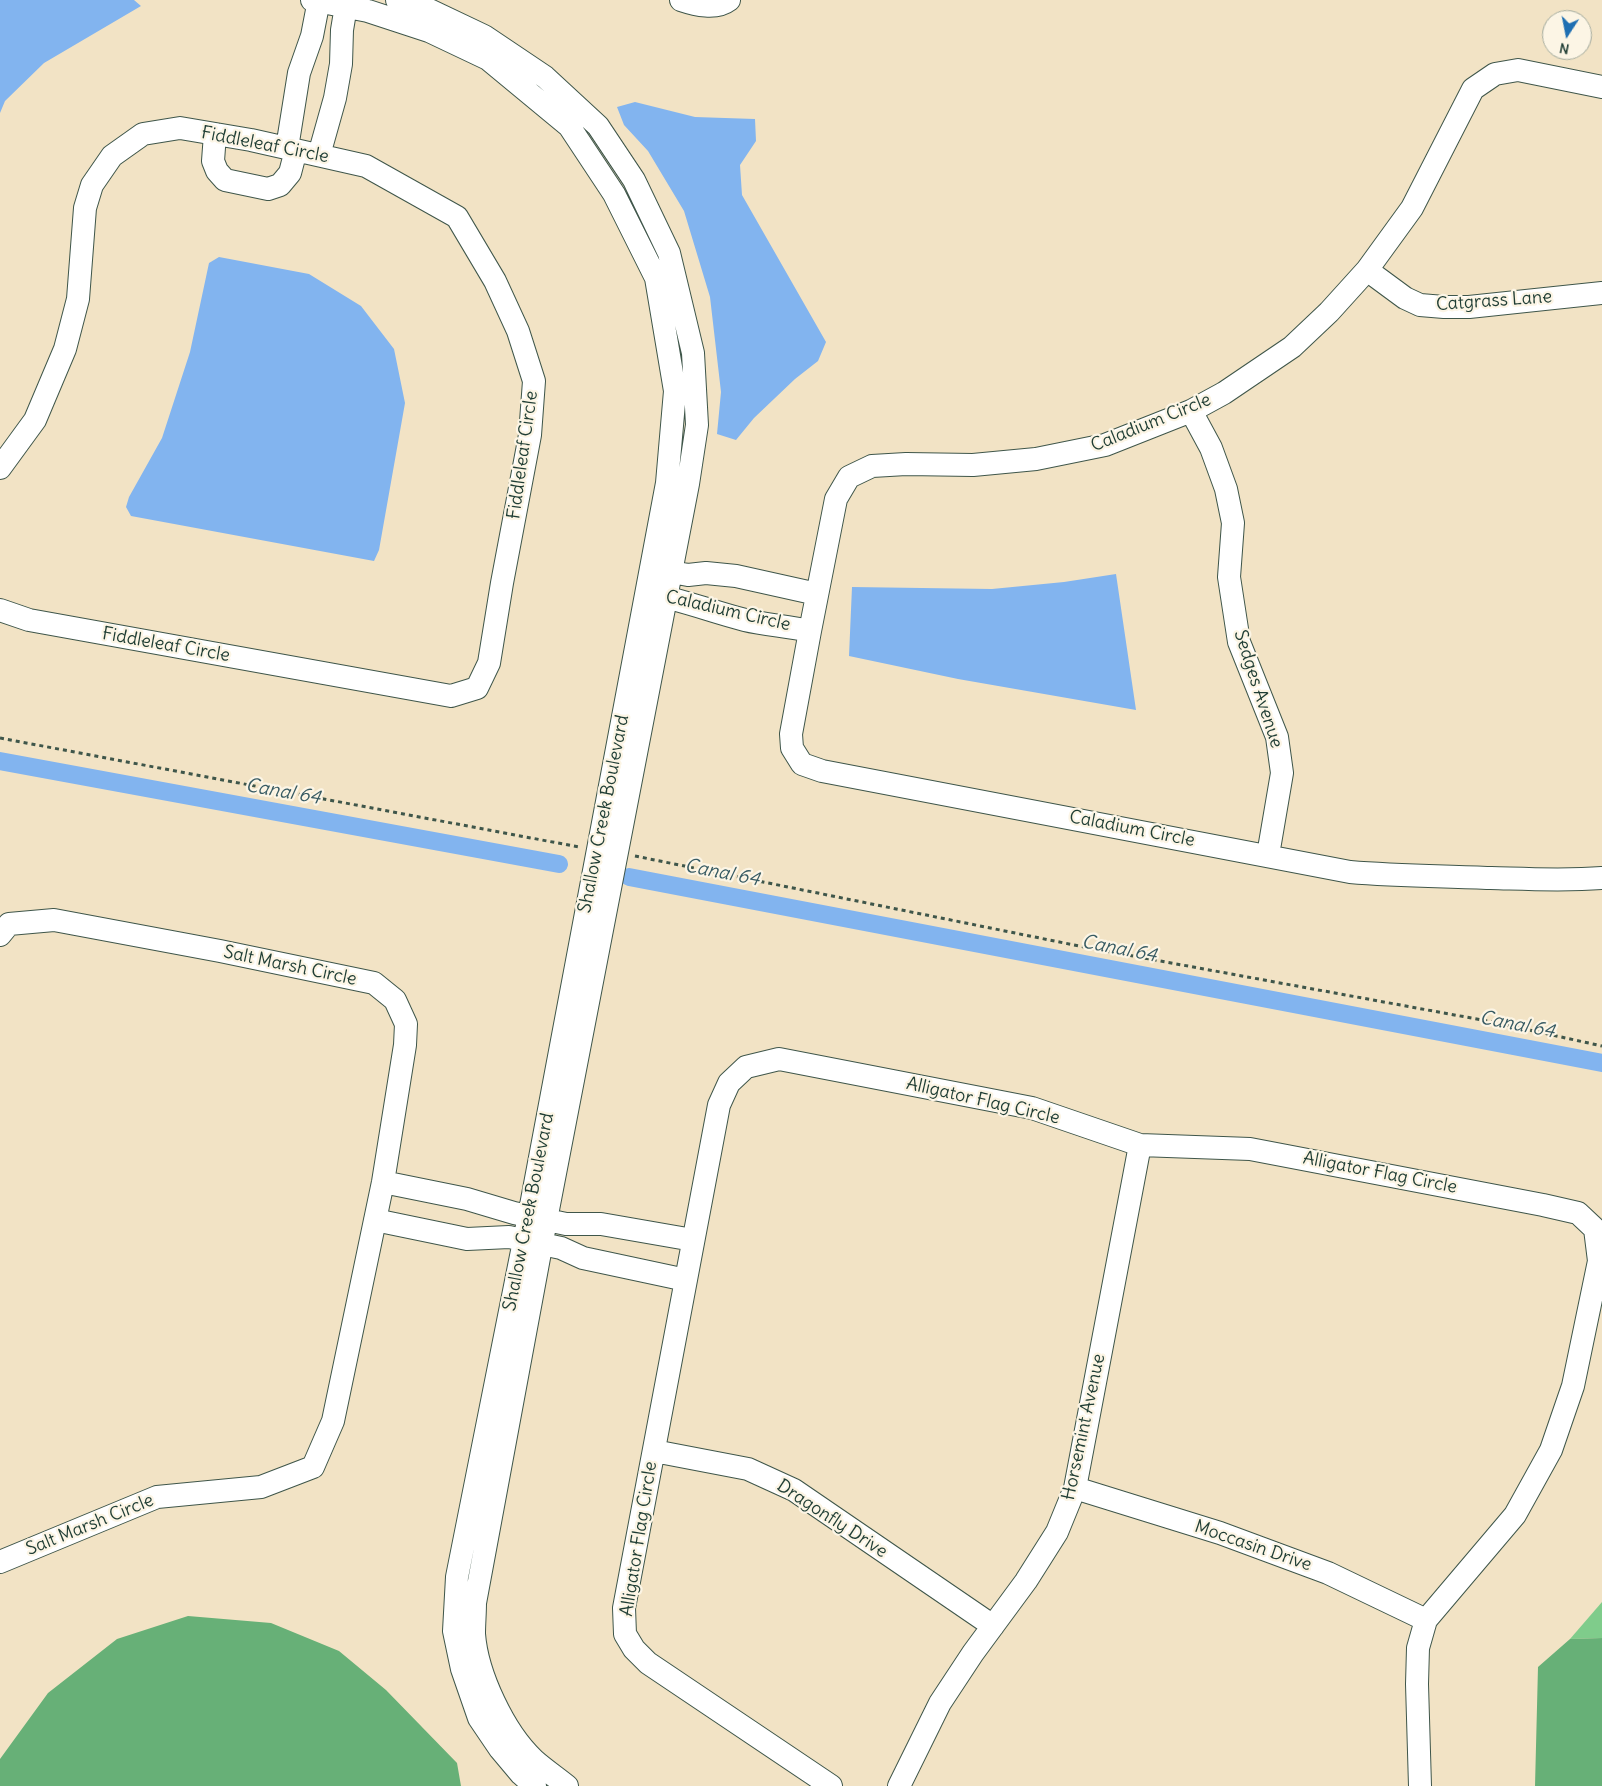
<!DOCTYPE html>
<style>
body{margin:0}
#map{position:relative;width:1602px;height:1786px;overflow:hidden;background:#f2e3c5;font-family:Delius,sans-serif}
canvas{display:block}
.north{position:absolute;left:1542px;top:10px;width:50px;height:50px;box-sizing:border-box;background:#fcf5e5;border:1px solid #a4ab9e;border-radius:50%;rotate:191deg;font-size:14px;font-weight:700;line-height:20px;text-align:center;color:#1f3d34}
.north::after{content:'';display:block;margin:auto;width:18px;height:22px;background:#1f6fb2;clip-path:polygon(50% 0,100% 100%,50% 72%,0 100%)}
</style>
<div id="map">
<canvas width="1602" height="1786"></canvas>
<div class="north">N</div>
</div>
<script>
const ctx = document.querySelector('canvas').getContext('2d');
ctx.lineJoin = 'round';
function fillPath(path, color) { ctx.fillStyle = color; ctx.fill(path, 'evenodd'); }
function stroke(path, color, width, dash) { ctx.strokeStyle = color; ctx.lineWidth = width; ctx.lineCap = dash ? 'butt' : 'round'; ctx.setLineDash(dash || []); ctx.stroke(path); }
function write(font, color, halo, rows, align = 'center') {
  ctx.font = font + ' Delius,sans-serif'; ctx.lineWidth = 4.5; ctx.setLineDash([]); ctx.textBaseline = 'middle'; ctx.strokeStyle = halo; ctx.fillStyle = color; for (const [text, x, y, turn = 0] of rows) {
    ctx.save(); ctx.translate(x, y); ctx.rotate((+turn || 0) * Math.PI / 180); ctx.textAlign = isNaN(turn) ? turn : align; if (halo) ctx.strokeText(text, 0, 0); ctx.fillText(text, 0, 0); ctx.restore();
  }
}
const green = new Path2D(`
 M1602 1602V1638L1570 1639Z`);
const forest = new Path2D(`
 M188 1616 271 1623 339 1651 386 1690 457 1763 461 1786H0V1759L48 1693 117 1639Z
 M1602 1638V1786H1535L1538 1667 1570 1639Z`);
const water = new Path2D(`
 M0 0H134L141 6 44 63 5 101 0 113Z
 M635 102 695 117 755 119 756 141 740 165 742 195 826 342 818 361 795 379 754 418 736 440 717 434 721 392 710 297 684 211 648 151 624 125 617 107Z
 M219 257 309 274 361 306 394 349 405 403 379 550 374 561 131 516 126 507 129 497 162 438 190 352 209 263Z
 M1116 574 1136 710 958 679 849 656 852 587 992 589 1064 582Z`);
const canal = new Path2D(`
 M0 761 559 864
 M629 877 1602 1063`);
const path = new Path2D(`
 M0 738 579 847
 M635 856 1084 947 1493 1022 1602 1046`);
const minor = new Path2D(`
 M312 0 368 11 429 31 488 59 569 126 614 194 656 278 675 391 667 483 529 1216 457 1577 454 1631 462 1669 479 1718 500 1749 521 1774 535 1786
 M397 0 423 7 484 36 545 77 598 126 634 180 669 253 693 353 697 425 688 484 546 1220 475 1603C475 1613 474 1624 474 1634 477 1674 504 1732 534 1760 544 1769 556 1777 567 1786
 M681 0C696 5 716 10 729 0
 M1602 87 1518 70 1495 74 1473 89 1412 208 1367 270 1329 312 1292 347 1224 393 1191 411 1105 445 1036 459 973 465 906 464 872 466 849 477 836 499 810 631 791 734 792 748 802 764 822 771 1350 872C1397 876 1444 876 1491 878 1528 879 1565 881 1602 878
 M215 134 213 161 217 171 225 180 268 189 280 185 290 173 296 150
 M287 148 299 73 312 36 319 0
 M319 155 335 98 341 64 342 30 347 0
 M1367 270 1405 298 1420 305 1444 307H1469L1602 293
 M1191 411 1211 448 1226 489 1233 523 1229 577 1239 642 1277 737 1282 773 1268 855
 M0 468 35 420 65 349 78 299 85 208 92 185 112 156 143 134 180 128 251 140 366 166 457 217 495 281 518 331 534 381 530 435 502 583 489 663 477 688 451 696 29 620 0 610
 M656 569 688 575 706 573 736 576 817 594
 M651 594C683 600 713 612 745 620 766 625 788 626 810 631
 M0 935 9 924 54 920 220 951 374 983 395 1000 406 1024 405 1045 383 1182 333 1421 313 1467 261 1487 157 1497 0 1562
 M383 1182 467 1199 514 1213 566 1224H601L693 1240
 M375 1220 467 1239 509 1237 561 1248 583 1258 686 1280
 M654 1451 748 1469 794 1490 993 1626
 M1075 1488 1220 1533 1328 1573 1426 1620
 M831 1786 648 1663 634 1649 625 1634 624 1608 719 1105 729 1083 746 1067 779 1059 1032 1108 1140 1145 1250 1149 1543 1205 1578 1213 1595 1229 1599 1261 1573 1386 1551 1450 1515 1515 1426 1620 1418 1648 1417 1684 1420 1786
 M899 1786 940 1703 973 1653 1026 1581 1057 1532 1075 1488 1140 1145`);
const streetNames = [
 ["Fiddleleaf Circle",265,145,11],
 ["Catgrass Lane",1494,301,-4],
 ["Caladium Circle",1151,423,-22],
 ["Fiddleleaf Circle",523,455,-82],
 ["Caladium Circle",728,611,13],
 ["Fiddleleaf Circle",166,645,10],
 ["Sedges Avenue",1258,689,72],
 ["Shallow Creek Boulevard",604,814,-79],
 ["Caladium Circle",1132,829,11],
 ["Salt Marsh Circle",290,966,12],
 ["Alligator Flag Circle",983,1101,13],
 ["Alligator Flag Circle",1380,1173,11],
 ["Shallow Creek Boulevard",529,1212,-79],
 ["Horsemint Avenue",1084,1427,-78],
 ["Dragonfly Drive",832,1519,33],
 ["Salt Marsh Circle",90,1525,-22],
 ["Alligator Flag Circle",639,1539,-81],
 ["Moccasin Drive",1253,1546,19]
];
const waterNames = [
 ["Canal 64",283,792,10],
 ["Canal 64",722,873,11],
 ["Canal 64",1119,949,11],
 ["Canal 64",1517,1025,11]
];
fillPath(green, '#7fcc8b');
fillPath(forest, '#67b077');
fillPath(water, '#82b4ef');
stroke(canal, '#82b4ef', 18);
stroke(minor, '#3f564a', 24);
stroke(path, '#3f564a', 3, [4, 4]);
stroke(minor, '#fff', 22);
write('18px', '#1f3d34', '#fcf5e5', streetNames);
write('italic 19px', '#385b63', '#fcf5e5', waterNames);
</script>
